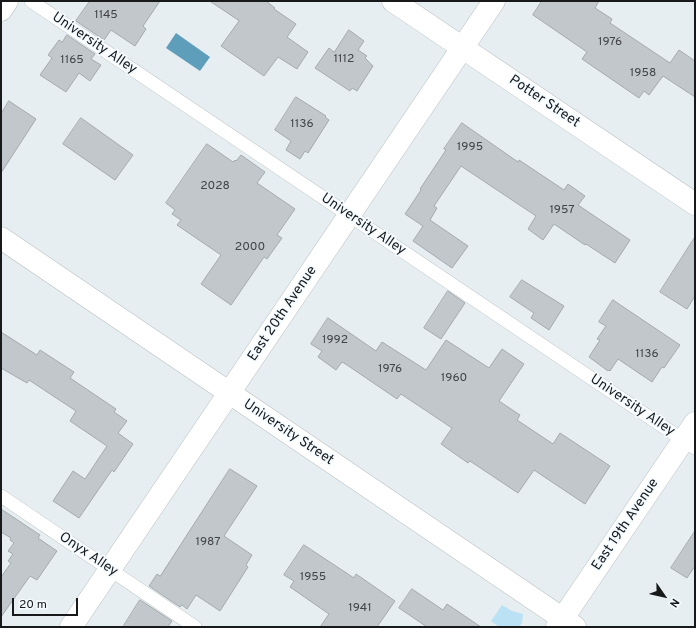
<!DOCTYPE html>
<style>
body{margin:0}
#map{position:relative;width:696px;height:628px;overflow:hidden;background:#e7eef1;font-family:Overpass,sans-serif}
canvas{display:block}
.frame{position:absolute;inset:0;border:2px solid #17191b;pointer-events:none}
.north{position:absolute;left:644px;top:576px;width:40px;height:40px;-webkit-text-stroke:3px #f4fbff;paint-order:stroke;rotate:124deg;font-size:11px;font-weight:700;line-height:16px;text-align:center;color:#17191b}
.north::after{content:'';display:block;margin:auto;width:14px;height:18px;background:#17191b;clip-path:polygon(50% 0,100% 100%,50% 72%,0 100%)}
.scale{position:absolute;left:12px;top:598px;width:66px;height:18px;box-sizing:border-box;border:2px solid #17191b;border-top:0;padding-left:5px;font-size:12px;line-height:14px;white-space:nowrap;color:#17191b;-webkit-text-stroke:3px #f4fbff;paint-order:stroke}
</style>
<div id="map">
<canvas width="696" height="628"></canvas>
<div class="frame"></div>
<div class="north">N</div>
<div class="scale">20 m</div>
</div>
<script>
const ctx = document.querySelector('canvas').getContext('2d');
ctx.lineJoin = 'round';
function fillPath(path, color) { ctx.fillStyle = color; ctx.fill(path, 'evenodd'); }
function stroke(path, color, width, dash) { ctx.strokeStyle = color; ctx.lineWidth = width; ctx.lineCap = dash ? 'butt' : 'round'; ctx.setLineDash(dash || []); ctx.stroke(path); }
function write(font, color, halo, rows, align = 'center') {
  ctx.font = font + ' Overpass,sans-serif'; ctx.lineWidth = 3.5; ctx.setLineDash([]); ctx.textBaseline = 'middle'; ctx.strokeStyle = halo; ctx.fillStyle = color; for (const [text, x, y, turn = 0] of rows) {
    ctx.save(); ctx.translate(x, y); ctx.rotate((+turn || 0) * Math.PI / 180); ctx.textAlign = isNaN(turn) ? turn : align; if (halo) ctx.strokeText(text, 0, 0); ctx.fillText(text, 0, 0); ctx.restore();
  }
}
const green = new Path2D(`
 M502 605 512 611 523 614 522 623 519 627H499L491 621Z`);
const water = new Path2D(`
 M176 33 210 57 200 71 166 48Z`);
const building = new Path2D(`
 M90 1H160L143 26 146 29 135 46 111 30 104 40 76 21Z
 M210 1H266L275 8 274 9 296 24 287 37 308 52 297 69 278 57 264 76 221 46 239 21Z
 M542 1H599L595 8 612 19 610 23 670 63 679 50 695 61V97L663 76 649 95 644 91 639 98 582 59 587 52 533 15Z
 M349 30 364 41 358 50 367 56 365 58 373 66 357 91 352 88 350 91 315 68 329 48 334 52Z
 M67 35 95 54 91 59 101 65 90 81 79 73 66 92 40 75 52 58 48 55 59 40 62 42Z
 M296 97 326 116 325 117 329 120 308 153 305 151 300 159 286 150 291 141 275 130Z
 M9 101 36 119 1 173V114Z
 M81 118 133 155 115 180 63 144Z
 M462 123 518 162 519 160 564 190 568 184 585 196 578 205 630 240 615 263 586 244 585 245 554 224 543 240 528 229 536 216 461 166 434 206 437 208 430 220 468 246 452 268 413 241 423 226 405 214 421 190 420 189 446 150 444 149Z
 M207 144 233 162 235 160 236 161 241 155 265 172 257 183 295 209 277 235 282 238 267 259 264 257 231 305 201 284 221 255 177 225 181 220 172 214 175 210 166 203Z
 M695 237V296L687 309 660 292Z
 M522 280 564 306 549 330 531 318 534 313 510 297Z
 M448 291 465 303 441 339 424 328Z
 M613 300 680 345 664 368 662 367 652 382 618 359 610 371 609 370 608 371 589 357 600 340 597 339 606 326 599 322Z
 M328 318 376 351 382 342 426 370 446 340 489 368 502 349 524 364 499 401 520 415 517 420 553 444 560 433 610 466 585 504 534 470 518 493 470 461 468 463 441 444 452 428 401 394 397 399 347 365 342 362 336 370 318 357 322 351 311 344Z
 M1 332 37 355 40 350 74 372 70 378 116 409 114 412 127 421 118 433 133 444 114 472 112 470 79 518 53 501 73 471 85 479 107 446 70 421 76 411 29 380 27 383 1 368Z
 M230 469 257 486 224 536 252 555 246 565 248 567 220 611 196 595 187 609 182 605 180 607 149 586 157 574 160 576Z
 M1 509 40 535 38 538 57 551 37 580 30 576 1 617V577L11 563 8 561 13 554 8 551 14 543 10 540 11 538 1 532Z
 M695 531V566L687 578 671 568Z
 M304 545 354 578 356 574 395 601 377 627H320L329 614 290 587 294 581 284 575Z
 M412 589 443 610 447 604 481 627H427L399 608Z
 M140 600 172 621 168 627H123Z`);
const service = new Path2D(`
 M31 1 695 448
 M1 496 195 627`);
const minor = new Path2D(`
 M393 1 695 204
 M1 10 7 1
 M1 238 575 627
 M71 627 494 1`);
const tertiary = new Path2D(`
 M557 627 695 423`);
const numberNames = [
 ["1145",106,16],
 ["1976",610,43],
 ["1112",344,60],
 ["1165",72,61],
 ["1958",643,74],
 ["1136",302,125],
 ["1995",470,148],
 ["2028",215,187],
 ["1957",562,211],
 ["2000",250,248],
 ["1992",335,341],
 ["1136",647,355],
 ["1976",390,370],
 ["1960",454,379],
 ["1987",208,543],
 ["1955",313,578],
 ["1941",360,609]
];
const streetNames = [
 ["University Alley",94,44,34],
 ["Potter Street",544,102,34],
 ["University Alley",363,225,34],
 ["East 20th Avenue",283,314,-56],
 ["University Alley",632,406,34],
 ["University Street",288,433,34],
 ["East 19th Avenue",626,525,-56],
 ["Onyx Alley",88,555,34]
];
fillPath(green, '#bbe1f4');
fillPath(water, '#5e9ebb');
fillPath(building, '#c1c7cb');
stroke(building, '#a3aaad', 1);
stroke(service, '#b9c0c3', 14);
stroke(minor, '#b9c0c3', 23);
stroke(tertiary, '#b9c0c3', 23);
stroke(service, '#fff', 13);
stroke(minor, '#fff', 22);
stroke(tertiary, '#fff', 22);
write('12px', '#424447', null, numberNames);
write('14px', '#17191b', '#f4fbff', streetNames);
</script>
